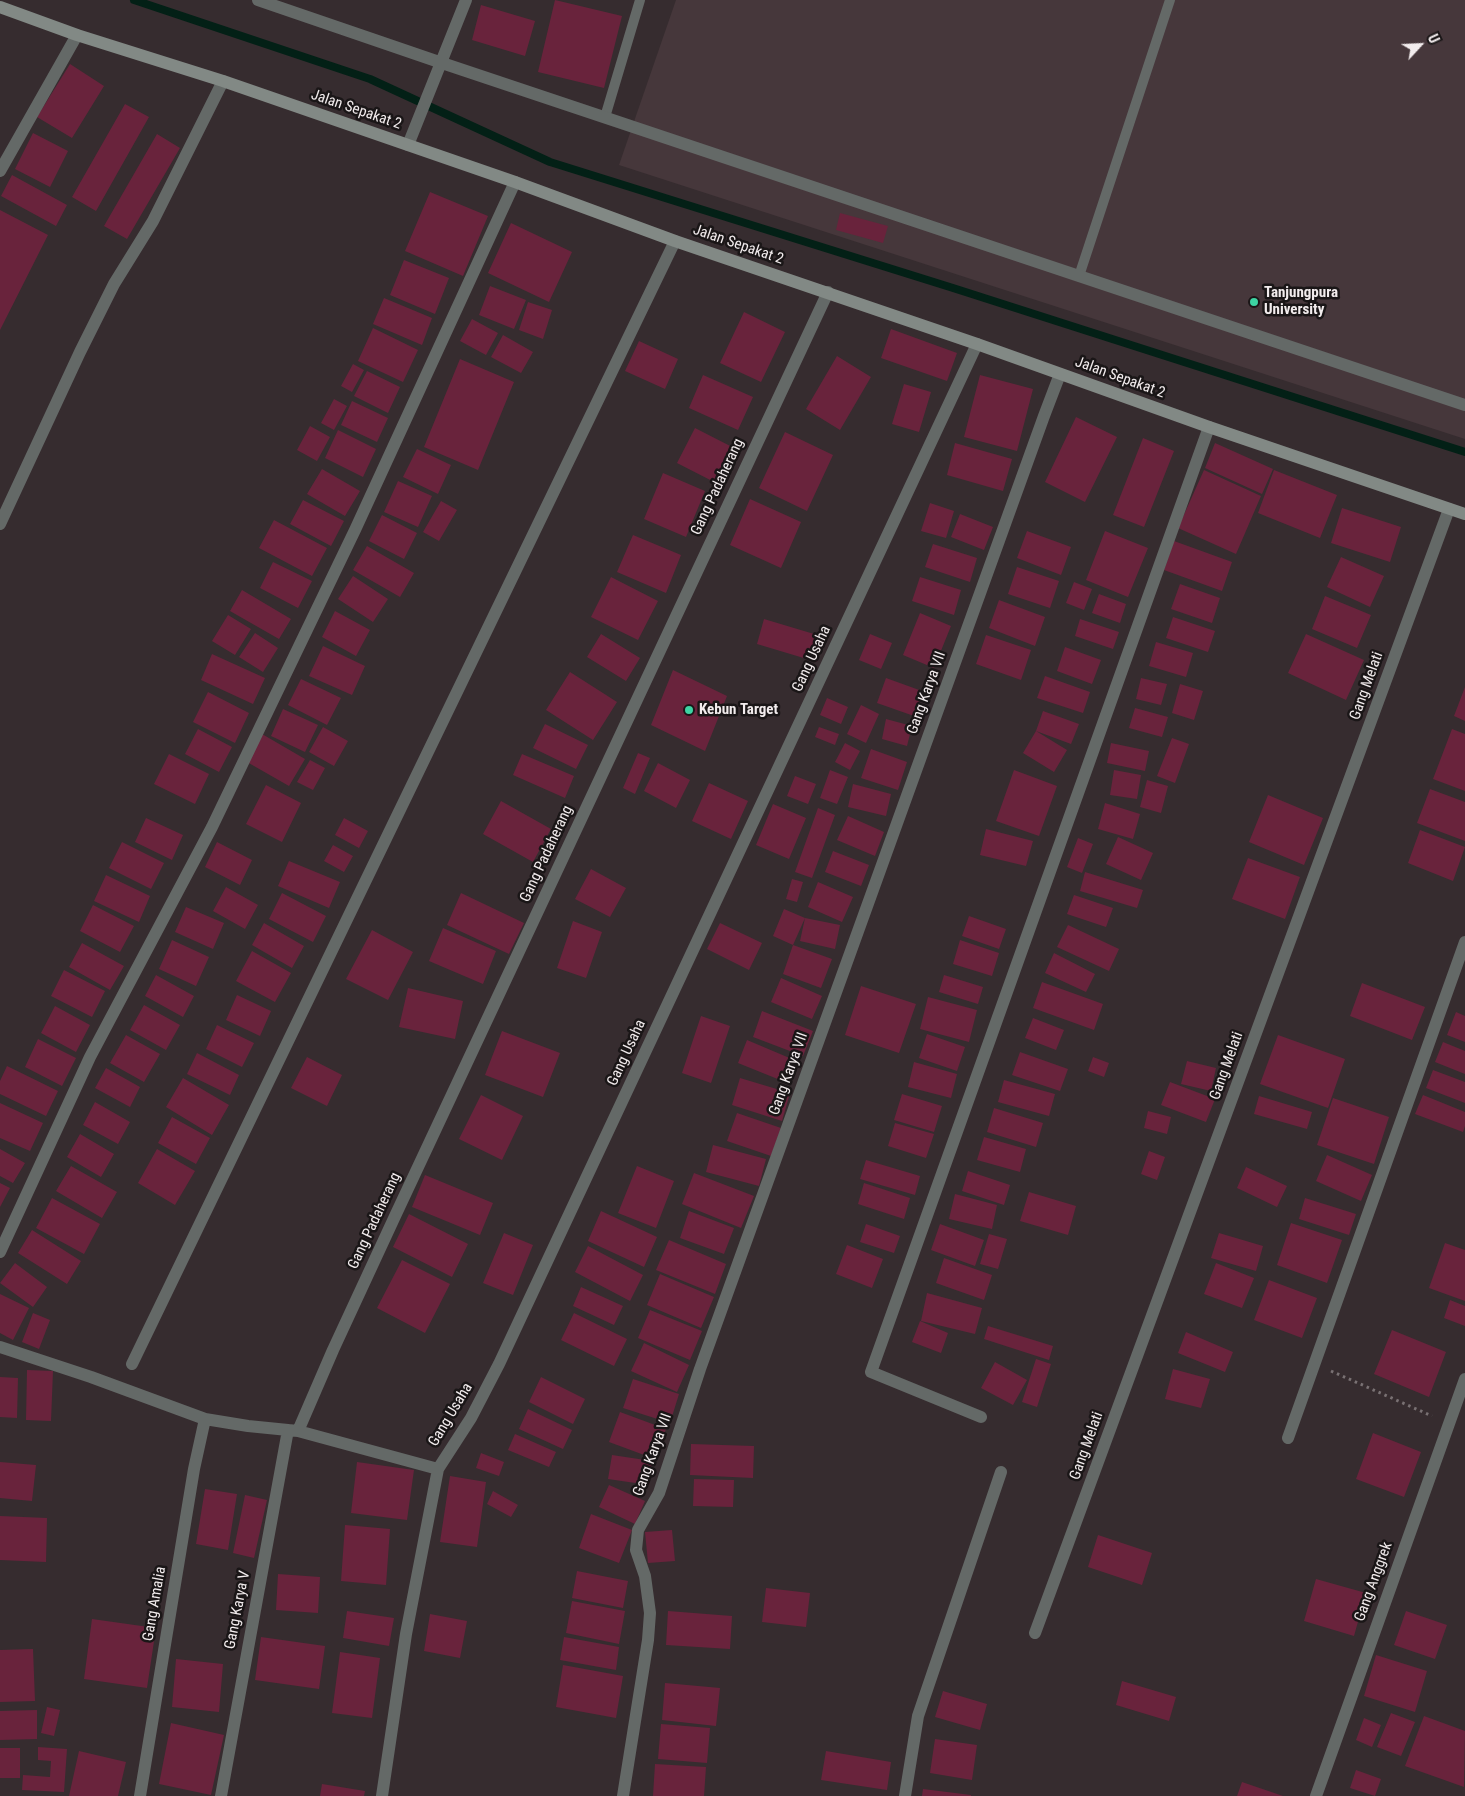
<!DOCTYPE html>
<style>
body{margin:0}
#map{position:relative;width:1465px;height:1796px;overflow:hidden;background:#362c2f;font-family:"Roboto Condensed",sans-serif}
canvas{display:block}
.north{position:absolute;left:1395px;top:20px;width:50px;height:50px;-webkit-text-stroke:4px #1a1617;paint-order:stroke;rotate:65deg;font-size:14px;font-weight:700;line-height:20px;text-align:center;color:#f2eced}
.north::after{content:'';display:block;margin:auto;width:18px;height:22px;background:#f2eced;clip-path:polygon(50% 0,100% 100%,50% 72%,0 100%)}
</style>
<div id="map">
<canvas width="1465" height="1796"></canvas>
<div class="north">U</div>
</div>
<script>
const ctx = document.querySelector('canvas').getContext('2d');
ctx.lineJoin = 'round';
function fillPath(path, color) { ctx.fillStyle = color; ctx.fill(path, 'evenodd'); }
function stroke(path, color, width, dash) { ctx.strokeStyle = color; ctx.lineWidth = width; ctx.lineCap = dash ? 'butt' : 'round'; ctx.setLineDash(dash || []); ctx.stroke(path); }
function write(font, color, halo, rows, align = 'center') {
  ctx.font = font + ' "Roboto Condensed",sans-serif'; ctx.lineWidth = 5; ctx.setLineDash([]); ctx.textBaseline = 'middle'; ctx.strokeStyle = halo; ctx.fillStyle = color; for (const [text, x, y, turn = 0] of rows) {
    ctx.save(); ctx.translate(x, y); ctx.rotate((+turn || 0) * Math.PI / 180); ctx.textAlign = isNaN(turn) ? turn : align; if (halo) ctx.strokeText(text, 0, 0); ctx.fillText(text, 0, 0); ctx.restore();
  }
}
const built = new Path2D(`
 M676 0H1465V439L619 165Z`);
const stream = new Path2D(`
 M134 0 370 79 550 162 953 288 1465 452`);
const building = new Path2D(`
 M555 0 622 16 604 88 538 72Z
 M481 5 535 21 525 56 472 40Z
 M70 64 104 86 72 138 37 117Z
 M125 104 149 117 96 211 72 197Z
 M33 133 68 151 50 187 15 169Z
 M157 134 180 148 127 239 104 226Z
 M12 175 67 205 56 226 1 196Z
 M430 192 488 216 463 276 405 251Z
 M0 210 48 235 0 330Z
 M840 213 888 226 883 243 836 230Z
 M511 223 572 252 549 302 488 273Z
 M404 260 449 278 435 314 390 295Z
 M490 286 526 300 514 329 479 315Z
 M384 298 432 318 422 345 373 324Z
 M528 302 552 310 543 339 519 330Z
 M744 312 785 332 761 382 720 363Z
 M472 319 498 333 486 355 460 341Z
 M373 328 418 350 403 382 358 361Z
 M891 329 957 353 947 381 881 358Z
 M503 335 533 352 521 373 491 357Z
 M639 341 678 359 665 389 625 371Z
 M837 356 871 377 840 430 806 409Z
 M460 359 514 382 478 470 424 447Z
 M353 364 364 370 352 392 341 386Z
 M367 371 400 387 388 413 354 396Z
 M703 375 753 397 738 430 689 408Z
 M980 375 1033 389 1017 451 964 437Z
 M904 384 931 392 919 432 892 424Z
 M334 399 347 406 334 430 321 423Z
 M352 401 388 418 377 442 341 425Z
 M1076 417 1117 437 1085 502 1045 482Z
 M310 426 330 437 317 461 297 450Z
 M695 428 738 450 720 485 677 463Z
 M338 430 376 449 363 477 325 458Z
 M785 432 833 455 807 511 759 488Z
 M1143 438 1174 451 1144 527 1113 515Z
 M955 443 1012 459 1003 491 947 475Z
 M1215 443 1273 469 1262 494 1205 468Z
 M417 449 451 465 438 494 403 477Z
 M322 469 360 491 345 516 307 494Z
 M1204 470 1261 496 1236 554 1178 528Z
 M1274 470 1337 495 1320 538 1258 513Z
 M663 473 705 491 686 537 644 519Z
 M398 481 432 496 418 527 384 512Z
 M750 499 801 522 781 568 730 545Z
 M303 500 344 521 331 546 290 524Z
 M441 501 457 510 439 541 423 532Z
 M930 503 954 511 946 538 921 531Z
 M1342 508 1401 527 1390 562 1331 543Z
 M960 514 993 527 984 550 951 537Z
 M382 515 417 533 404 559 369 541Z
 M274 520 327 548 312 576 259 548Z
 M1027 531 1071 547 1061 575 1017 558Z
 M1105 531 1148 548 1128 597 1086 580Z
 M633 535 681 555 666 593 617 572Z
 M1174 541 1232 562 1222 591 1164 570Z
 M933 544 977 558 970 582 925 567Z
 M367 546 414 573 400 597 353 570Z
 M1341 557 1384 576 1370 607 1327 587Z
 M273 562 312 581 298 608 260 588Z
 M1017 567 1059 581 1050 608 1008 594Z
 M353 576 388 599 373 622 338 599Z
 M611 577 658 601 638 640 591 617Z
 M920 577 961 590 954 615 912 601Z
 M1074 582 1092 589 1084 610 1066 603Z
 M1180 584 1220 598 1212 623 1171 609Z
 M242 590 291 619 279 639 230 611Z
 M1099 594 1126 604 1120 623 1092 613Z
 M1325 596 1371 615 1357 648 1312 629Z
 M999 600 1045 617 1035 646 989 628Z
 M335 611 370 630 356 656 322 637Z
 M920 613 951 626 934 668 903 655Z
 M228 615 251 629 235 655 212 641Z
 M1173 617 1215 631 1208 652 1166 638Z
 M764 619 824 637 817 662 757 644Z
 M1080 619 1119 632 1113 649 1075 636Z
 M255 633 278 648 263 672 239 657Z
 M601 634 640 658 626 681 587 657Z
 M870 634 892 643 881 669 859 660Z
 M1306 634 1364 660 1346 700 1288 673Z
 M986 635 1031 650 1021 680 976 664Z
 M1156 642 1193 653 1186 677 1149 666Z
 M323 646 365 666 352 695 309 676Z
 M1065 647 1101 660 1092 684 1057 671Z
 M212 654 265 678 253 704 201 680Z
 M673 670 727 696 705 751 651 725Z
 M570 672 617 702 593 740 546 710Z
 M1045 676 1090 692 1083 713 1037 698Z
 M886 678 922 691 914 716 877 703Z
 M1141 678 1167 684 1161 705 1136 699Z
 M301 679 341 698 327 725 288 705Z
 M1180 684 1203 691 1194 720 1172 713Z
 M1465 687V721L1454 716Z
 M208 692 249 713 235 743 193 722Z
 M827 698 848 707 841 724 820 715Z
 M861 705 879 714 866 743 847 734Z
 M1135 708 1168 717 1162 737 1129 728Z
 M283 709 318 725 305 752 271 736Z
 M1043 711 1079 724 1071 744 1036 731Z
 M886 719 912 726 907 746 882 739Z
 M545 724 588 745 576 769 533 748Z
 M323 727 348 741 334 766 309 752Z
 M819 727 839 734 835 745 815 737Z
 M198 729 232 747 219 772 185 754Z
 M1452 729 1465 734V791L1433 779Z
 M1036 731 1067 750 1054 772 1023 753Z
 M262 734 305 759 289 786 247 762Z
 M1172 738 1189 744 1175 783 1157 776Z
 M845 743 860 751 850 770 835 762Z
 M1111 743 1149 751 1145 771 1107 763Z
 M871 749 907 762 898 790 861 778Z
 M638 753 650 758 635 794 623 788Z
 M169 754 209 774 195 804 154 784Z
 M522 754 574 776 565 798 513 775Z
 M310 760 325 768 313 790 297 782Z
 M658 763 690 780 676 808 644 791Z
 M830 770 848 777 837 804 820 798Z
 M1014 770 1057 786 1039 836 996 821Z
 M1114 770 1141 775 1137 799 1110 795Z
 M795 776 816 784 808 804 787 796Z
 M1147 780 1168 786 1161 813 1140 807Z
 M709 783 748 801 731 839 692 821Z
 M853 784 891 794 886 816 848 807Z
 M266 785 301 803 282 842 246 824Z
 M1430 789 1465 802V841L1417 823Z
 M1268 795 1323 818 1304 865 1249 842Z
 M501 801 551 829 533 862 483 834Z
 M1105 803 1140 814 1133 839 1098 829Z
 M773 804 806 818 789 859 756 845Z
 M818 808 835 815 812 878 795 872Z
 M848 816 884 832 875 856 837 840Z
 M146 818 183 835 172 860 135 842Z
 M344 818 368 831 359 848 335 835Z
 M986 829 1033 841 1026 866 980 855Z
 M1420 830 1465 847 1453 881 1408 863Z
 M1118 837 1153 853 1141 880 1106 864Z
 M1078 838 1093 844 1082 873 1067 867Z
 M122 842 164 863 151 889 109 868Z
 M217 842 252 860 240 885 205 867Z
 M333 845 353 856 344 872 324 861Z
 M833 851 869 865 861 886 825 872Z
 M1248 858 1300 877 1285 919 1232 899Z
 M289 861 340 882 329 908 278 886Z
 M591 869 626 888 610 917 575 899Z
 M1085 872 1143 890 1137 908 1080 891Z
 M106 875 150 896 139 922 94 901Z
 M792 879 803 882 797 902 786 899Z
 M818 882 853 897 842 922 808 907Z
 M226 887 258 905 245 929 213 911Z
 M282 893 326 916 313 942 269 919Z
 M461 893 524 923 509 954 447 925Z
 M1074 895 1113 908 1106 927 1067 914Z
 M93 905 134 926 120 952 80 931Z
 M186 907 224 923 213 949 175 932Z
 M784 909 805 918 840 925 835 949 800 941 805 918 793 945 773 936Z
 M969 916 1006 929 999 949 962 936Z
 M573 921 602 932 586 978 557 968Z
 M264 923 304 946 292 968 252 945Z
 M720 923 762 943 749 970 707 949Z
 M1068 925 1119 949 1109 971 1057 947Z
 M443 928 496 951 483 984 429 961Z
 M372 930 413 952 388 1000 346 979Z
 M172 940 209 957 196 986 159 969Z
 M960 940 999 953 992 976 953 964Z
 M82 943 124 966 110 990 69 967Z
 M793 945 832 959 821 988 783 974Z
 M252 951 291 973 275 1002 236 981Z
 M1054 953 1095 974 1086 992 1045 973Z
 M64 970 105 991 92 1017 51 996Z
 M156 975 194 996 183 1017 145 996Z
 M944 975 983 987 978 1004 939 992Z
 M781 978 822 996 812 1019 771 1002Z
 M1042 982 1103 1004 1094 1030 1033 1008Z
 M1362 983 1425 1007 1412 1040 1350 1016Z
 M861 986 916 1004 899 1053 845 1035Z
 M408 988 463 1001 455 1039 399 1027Z
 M237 995 271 1011 260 1036 226 1020Z
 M928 997 977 1010 969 1042 920 1029Z
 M144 1005 180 1025 166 1050 130 1030Z
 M55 1006 90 1025 76 1052 41 1033Z
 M762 1011 813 1031 803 1056 753 1037Z
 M1456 1012 1465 1016V1042L1447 1035Z
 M701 1016 730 1026 711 1083 682 1073Z
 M1033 1018 1064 1030 1056 1050 1025 1038Z
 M217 1025 254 1043 242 1067 206 1049Z
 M502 1031 560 1053 543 1097 485 1075Z
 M927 1034 965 1047 957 1071 919 1058Z
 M126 1035 160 1054 144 1082 110 1063Z
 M1278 1035 1345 1059 1328 1108 1260 1084Z
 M38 1039 76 1058 62 1086 25 1067Z
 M747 1040 799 1062 790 1084 738 1063Z
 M1443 1042 1465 1051V1074L1435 1062Z
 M1020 1052 1068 1069 1060 1091 1012 1075Z
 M197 1053 239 1075 230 1095 187 1074Z
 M307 1057 342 1075 327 1106 291 1088Z
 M1093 1057 1109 1063 1104 1077 1088 1071Z
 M1187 1061 1216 1068 1211 1091 1181 1084Z
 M914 1062 957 1074 951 1098 908 1087Z
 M7 1066 58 1091 46 1116 0 1094V1081Z
 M106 1068 140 1087 130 1107 95 1088Z
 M1433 1070 1465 1082V1103L1426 1088Z
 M183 1078 229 1105 212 1135 166 1107Z
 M740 1078 790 1093 782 1121 732 1105Z
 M1004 1080 1055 1094 1049 1116 998 1102Z
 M1170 1082 1215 1099 1206 1122 1161 1105Z
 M902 1094 942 1106 934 1132 894 1120Z
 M481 1095 523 1116 502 1160 459 1139Z
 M1423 1095 1465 1112V1126L1463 1132 1415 1114Z
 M1259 1096 1312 1112 1307 1129 1254 1114Z
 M1333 1098 1389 1117 1374 1164 1317 1145Z
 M95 1102 130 1122 118 1144 83 1125Z
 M0 1103 43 1123 30 1151 0 1138Z
 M994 1108 1043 1123 1036 1147 987 1132Z
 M1148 1111 1171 1117 1167 1134 1144 1128Z
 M737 1113 781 1128 771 1156 727 1141Z
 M172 1117 210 1138 196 1164 158 1143Z
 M895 1123 934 1134 926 1158 888 1146Z
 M80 1134 114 1154 101 1177 67 1157Z
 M984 1137 1026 1149 1020 1172 977 1160Z
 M713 1145 766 1159 759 1186 706 1172Z
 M0 1149 25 1163 13 1183 0 1176Z
 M157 1149 195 1171 175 1205 138 1183Z
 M1149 1151 1165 1157 1157 1180 1141 1174Z
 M1327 1155 1372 1175 1361 1201 1316 1181Z
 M866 1160 920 1176 915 1195 860 1179Z
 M71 1166 117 1192 102 1218 56 1191Z
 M637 1166 674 1181 656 1228 618 1213Z
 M1246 1167 1287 1186 1277 1207 1237 1188Z
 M968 1171 1010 1185 1004 1205 962 1191Z
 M694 1173 754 1196 741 1228 682 1204Z
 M425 1175 493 1203 480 1235 412 1207Z
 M0 1183 10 1188 0 1207Z
 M864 1183 910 1198 904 1219 858 1204Z
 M1029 1192 1076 1206 1068 1235 1020 1221Z
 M955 1194 997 1205 992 1229 949 1219Z
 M52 1198 100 1224 84 1254 36 1228Z
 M1305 1198 1356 1214 1349 1235 1299 1219Z
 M601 1211 657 1237 644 1267 588 1241Z
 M689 1211 734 1228 724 1254 680 1238Z
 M409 1214 468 1244 452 1277 393 1247Z
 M1291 1223 1342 1240 1327 1283 1277 1265Z
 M866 1224 900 1236 894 1253 860 1242Z
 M940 1224 984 1240 975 1266 931 1250Z
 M32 1230 81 1261 67 1284 18 1253Z
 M504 1233 533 1245 513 1295 483 1283Z
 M1219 1233 1263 1246 1256 1271 1211 1258Z
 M989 1234 1007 1239 998 1269 980 1264Z
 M669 1240 726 1264 715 1294 656 1270Z
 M1445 1243 1465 1250V1301L1429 1288Z
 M847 1245 883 1259 872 1288 836 1274Z
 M588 1246 643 1275 630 1301 575 1272Z
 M944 1258 992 1275 984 1300 936 1283Z
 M402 1260 450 1284 425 1333 377 1308Z
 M15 1263 47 1287 33 1307 0 1283Z
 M1216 1263 1254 1278 1242 1308 1204 1294Z
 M660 1274 714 1297 701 1328 647 1305Z
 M1269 1280 1317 1298 1302 1338 1254 1320Z
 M581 1287 623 1306 614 1325 573 1306Z
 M927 1293 982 1308 975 1334 921 1321Z
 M0 1294 29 1308 13 1340 0 1333Z
 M1450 1300 1465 1306V1326L1444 1318Z
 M650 1310 702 1331 690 1360 638 1338Z
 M33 1313 50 1320 39 1349 22 1342Z
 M574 1313 627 1339 614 1366 561 1340Z
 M920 1321 948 1333 941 1353 912 1342Z
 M988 1326 1053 1346 1049 1360 984 1339Z
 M1392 1330 1446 1352 1429 1397 1374 1374Z
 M1186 1332 1233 1352 1225 1372 1178 1353Z
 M644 1343 689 1365 677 1392 631 1371Z
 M1036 1359 1051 1364 1037 1407 1022 1402Z
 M995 1362 1027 1380 1013 1405 981 1388Z
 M1173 1369 1210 1379 1201 1408 1165 1399Z
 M27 1370 53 1371 51 1421 26 1420Z
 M0 1377 18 1378 17 1418 0 1417Z
 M541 1377 585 1399 573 1424 529 1402Z
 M633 1379 679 1394 670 1423 623 1408Z
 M528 1409 572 1430 563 1449 519 1429Z
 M620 1412 666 1429 655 1459 609 1442Z
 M1373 1433 1421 1452 1404 1497 1356 1479Z
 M515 1434 556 1452 549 1467 508 1450Z
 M691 1444 754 1446 753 1478 690 1475Z
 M481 1453 504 1462 499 1476 476 1468Z
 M612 1455 652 1461 649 1485 608 1479Z
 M0 1462 36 1465 32 1501 0 1498Z
 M357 1462 414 1470 407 1520 351 1513Z
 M450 1476 486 1482 477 1547 440 1542Z
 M694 1479 734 1480 733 1507 693 1506Z
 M609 1485 645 1501 635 1524 599 1507Z
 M205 1489 237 1494 228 1550 196 1544Z
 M493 1491 518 1505 511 1517 487 1504Z
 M245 1495 267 1500 254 1558 233 1553Z
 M591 1514 632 1530 619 1563 579 1548Z
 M0 1516 47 1518 46 1562 0 1560Z
 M345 1525 390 1529 386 1585 341 1581Z
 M672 1530 675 1561 648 1563 645 1532Z
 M1098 1535 1152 1553 1142 1585 1088 1567Z
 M577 1571 628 1581 623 1608 572 1598Z
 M278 1574 320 1577 318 1613 276 1610Z
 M1316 1579 1366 1593 1354 1636 1304 1621Z
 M766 1588 810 1593 806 1627 762 1622Z
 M572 1601 625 1611 619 1644 566 1633Z
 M347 1611 394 1618 389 1646 343 1638Z
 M668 1611 732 1616 730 1649 666 1645Z
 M1406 1611 1447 1625 1435 1659 1394 1645Z
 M430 1614 467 1621 460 1658 424 1651Z
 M92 1619 156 1628 147 1688 84 1679Z
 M261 1637 325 1646 319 1689 255 1680Z
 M564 1637 619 1647 616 1670 560 1660Z
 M33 1649 35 1701 0 1702V1650Z
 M340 1652 380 1658 372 1718 332 1713Z
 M1376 1655 1427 1671 1415 1712 1364 1696Z
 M176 1659 223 1664 219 1712 172 1707Z
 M563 1665 623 1676 616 1718 556 1707Z
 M1122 1681 1176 1697 1169 1721 1116 1705Z
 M665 1683 720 1688 716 1726 662 1720Z
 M943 1691 987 1704 980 1730 935 1717Z
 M47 1707 60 1710 54 1736 41 1733Z
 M37 1710V1739L0 1740V1711Z
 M1391 1713 1415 1722 1401 1756 1377 1747Z
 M1424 1716 1465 1731 1464 1787 1405 1766Z
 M1364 1718 1381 1725 1372 1747 1356 1740Z
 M171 1723 224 1735 211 1795 159 1784Z
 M661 1724 710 1728 707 1763 658 1759Z
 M935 1739 977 1745 972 1780 930 1773Z
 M38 1747 67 1749 64 1792 22 1790 23 1775 50 1777 51 1761 38 1760Z
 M0 1748H20V1778H0Z
 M79 1751 126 1762 118 1796H69Z
 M826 1751 891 1762 887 1790 821 1780Z
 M655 1764 706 1767 704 1796H653Z
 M1356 1770 1381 1779 1375 1796 1350 1788Z
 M1242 1782 1283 1796H1237Z
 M322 1784 365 1791 364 1796H320Z
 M923 1789 971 1795V1796H922Z`);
const path = new Path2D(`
 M1331 1371 1432 1416`);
const lane = new Path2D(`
 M605 117 640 0
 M1079 276 1170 0`);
const street = new Path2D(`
 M258 0 442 63 1465 405
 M408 145 466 0
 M0 171 77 35
 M0 524 80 352 114 284 153 221 223 81
 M0 1252 90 1057 212 827 355 530 515 182
 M0 1347 91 1377 205 1419 248 1426 298 1431 438 1469
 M132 1364 675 241
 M981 1417 871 1372 1209 427
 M298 1431 333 1350 396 1214 828 292
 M1288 1438 1465 942
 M1035 1633 1449 509
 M140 1796 194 1469 205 1419
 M221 1796 288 1430
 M382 1796 406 1634 438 1469 471 1418 499 1364 977 344
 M623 1796 648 1640 650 1613 645 1576 636 1550 638 1530 659 1493 700 1369 1044 416 1060 374
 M905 1796 918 1716 1001 1472
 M1316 1796 1465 1379`);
const secondary = new Path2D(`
 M0 7 77 35 223 81 515 182 675 241 977 344 1209 427 1465 514`);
const markers = [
 [1254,302,5,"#3dd4a3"],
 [689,710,5,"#3dd4a3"]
];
const streetNames = [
 ["Jalan Sepakat 2",356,110,19],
 ["Jalan Sepakat 2",738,245,19],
 ["Jalan Sepakat 2",1120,378,20],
 ["Gang Padaherang",718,487,-65],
 ["Gang Usaha",812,659,-65],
 ["Gang Melati",1367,686,-70],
 ["Gang Karya VII",927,693,-70],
 ["Gang Padaherang",547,854,-65],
 ["Gang Usaha",627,1053,-65],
 ["Gang Melati",1227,1066,-70],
 ["Gang Karya VII",789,1074,-70],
 ["Gang Padaherang",375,1221,-65],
 ["Gang Usaha",451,1415,-59],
 ["Gang Melati",1087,1446,-70],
 ["Gang Karya VII",653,1455,-70],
 ["Gang Anggrek",1374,1582,-70],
 ["Gang Amalia",155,1604,-80],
 ["Gang Karya V",238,1610,-79]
];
const poiNames = [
 ["Tanjungpura",1264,293],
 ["University",1264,310],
 ["Kebun Target",699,710]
];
fillPath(built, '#46373b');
stroke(stream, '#032016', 8);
fillPath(building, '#69233c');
stroke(path, '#797173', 3, [2.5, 4]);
stroke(lane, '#646967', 10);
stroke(street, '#646967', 12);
stroke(secondary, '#828985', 12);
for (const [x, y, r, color] of markers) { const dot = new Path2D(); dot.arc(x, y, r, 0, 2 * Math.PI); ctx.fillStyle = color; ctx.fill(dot); stroke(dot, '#1a1617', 2); }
write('15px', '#f2eced', '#1a1617', streetNames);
write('bold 15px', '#f2eced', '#1a1617', poiNames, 'left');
</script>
